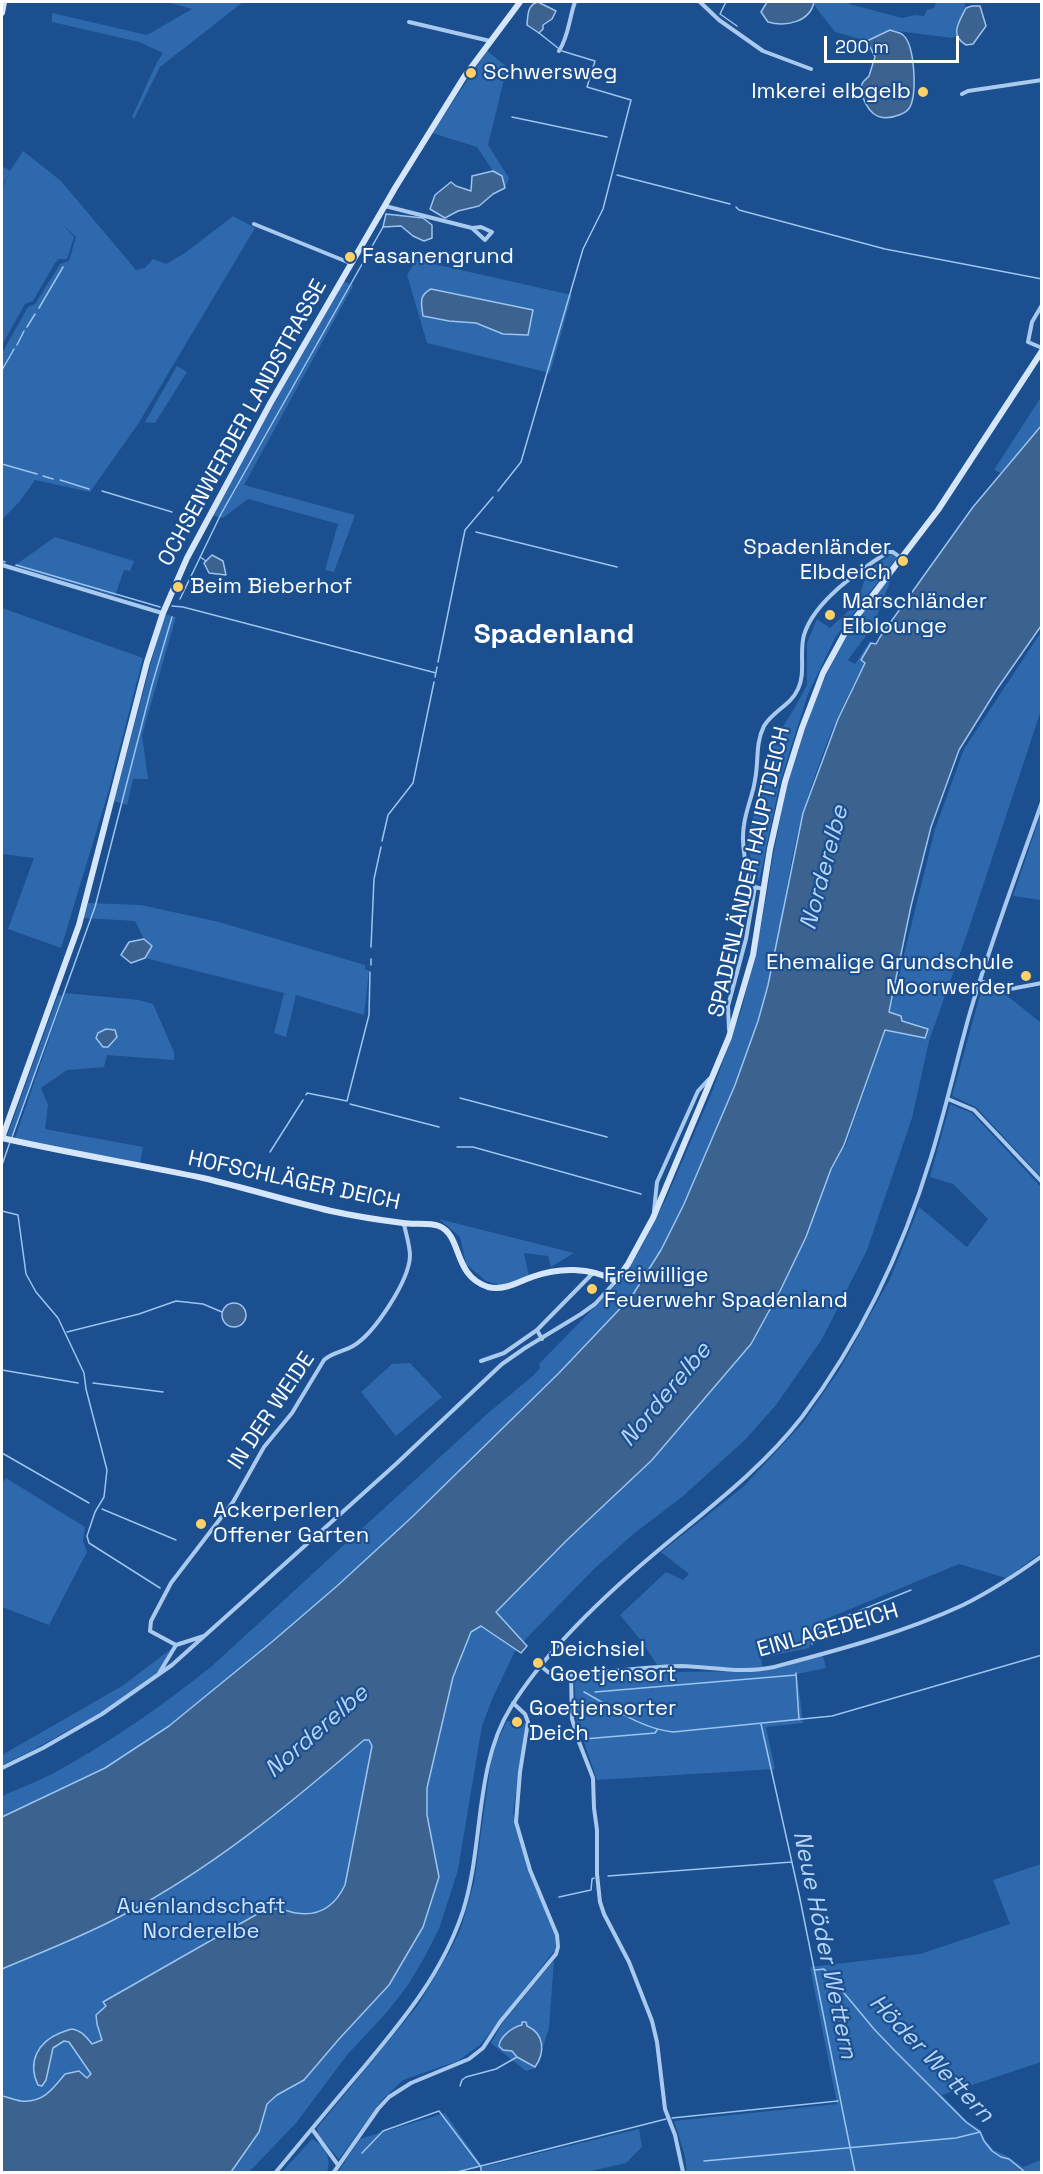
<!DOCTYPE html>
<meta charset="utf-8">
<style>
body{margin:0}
#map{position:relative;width:1043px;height:2174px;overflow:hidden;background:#1b4f8f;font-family:"Space Grotesk",sans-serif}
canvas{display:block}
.frame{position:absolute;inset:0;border:3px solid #fff;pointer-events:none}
.scale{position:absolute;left:824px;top:36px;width:135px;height:27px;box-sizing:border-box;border:3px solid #fff;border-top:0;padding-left:8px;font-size:18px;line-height:21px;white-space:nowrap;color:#fff;-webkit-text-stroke:4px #1b4f8f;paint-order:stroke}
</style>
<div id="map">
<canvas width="1043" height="2174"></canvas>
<div class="frame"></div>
<div class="scale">200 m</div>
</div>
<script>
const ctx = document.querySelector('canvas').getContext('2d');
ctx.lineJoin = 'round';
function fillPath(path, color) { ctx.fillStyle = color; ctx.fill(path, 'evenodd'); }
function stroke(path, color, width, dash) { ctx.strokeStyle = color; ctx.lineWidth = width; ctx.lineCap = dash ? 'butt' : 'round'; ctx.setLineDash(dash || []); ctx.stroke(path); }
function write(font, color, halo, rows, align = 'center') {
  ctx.font = font + ' "Space Grotesk",sans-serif'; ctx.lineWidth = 4.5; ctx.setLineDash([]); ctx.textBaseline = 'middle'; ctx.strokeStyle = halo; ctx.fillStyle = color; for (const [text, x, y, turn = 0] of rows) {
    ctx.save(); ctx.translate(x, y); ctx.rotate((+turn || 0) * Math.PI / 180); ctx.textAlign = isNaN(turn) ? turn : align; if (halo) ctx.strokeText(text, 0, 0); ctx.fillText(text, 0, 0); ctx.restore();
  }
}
const green = new Path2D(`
 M167 2H243L160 67 134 119 132 117 157 62 163 53 139 42 52 22V13L147 35 192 9Z
 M814 2H850L849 4 902 18 915 15 924 16 927 10 934 8 936 2H965C966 13 958 24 956 36L952 38 890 30 867 41 835 32 814 5Z
 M487 51 507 67 488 145 509 178 505 188 502 176 493 171 477 147 432 133Z
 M23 151 61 181 136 270 145 268 153 259 166 264 185 253 233 216 255 228 138 424 90 492 35 480 20 501 2 520V353L28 307 35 304 60 264 69 261 76 237 62 224 74 237 67 259H59L55 263 33 301 25 304 2 345V188L10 172 2 186V166L10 171Z
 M416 260 572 295 550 373 427 343 407 275ZM432 289 532 310H533L503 334 476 323 429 318Z
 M342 280 353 286 244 485 355 515 334 572 325 570 338 524 248 499 223 518 212 515Z
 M177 366 187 372 155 423 145 422Z
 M1041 397V426L1001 473 994 470Z
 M55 537 134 561 130 571 124 570 115 596 14 566Z
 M893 553 898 556 836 636 808 694 780 782 759 882 751 863 748 838 772 744 794 709 807 685V643L817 619 830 628 858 602 867 571Z
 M893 574 873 626 848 660 855 664 870 641 871 643 861 660 865 663C839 708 818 762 803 813 786 870 783 930 767 987 742 1081 697 1186 649 1272L845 1147 885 1032 935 829 964 749 1041 632V710L969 928 929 1041 912 1118 867 1250 822 1339 776 1405 745 1440 682 1497 636 1532 595 1568 516 1649 493 1697 482 1726 458 1870 439 1929 424 1958 408 1985 388 2011 347 2055 296 2123 249 2172H2V1796C18 1789 36 1782 52 1774 109 1743 162 1706 212 1666L487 1414 534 1375 540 1368 539 1364 620 1281 641 1248 666 1199 712 1092 742 1008 761 927 773 856 787 785 814 702 835 656 854 623Z
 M2 608 143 658 108 793 61 948 8 929 34 858 2 854Z
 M164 614 176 617 142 735 148 779H133L127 805 114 801Z
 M1041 813V900L1013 896Z
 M88 903 141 905 219 922 365 965V969L369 971 364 1015 296 995 286 1037 274 1033 284 993 145 958 152 946 144 939 135 921 84 918Z
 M982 988 1005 994 1041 1023V1177L976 1107 952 1096Z
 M65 993 139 1000 153 1004 174 1052V1060L107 1055 104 1067 67 1070 41 1088 48 1105 45 1129 143 1147 140 1163 87 1154 15 1138Z
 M58 995 62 996 12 1135 7 1136Z
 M950 1104 972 1113 1041 1187V1553L1006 1578 959 1564 814 1624 809 1648 761 1658 763 1669 657 1665 643 1643 620 1615 666 1572 683 1580 689 1574 661 1552 743 1487 802 1424 840 1369 890 1279 919 1207 967 1247 988 1219 953 1184 930 1177Z
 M439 1219 574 1253 551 1267 548 1256 524 1253 529 1276 502 1286 486 1281 466 1264 460 1237Z
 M410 1363 442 1397 396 1436 361 1392 392 1364Z
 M6 1478 85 1527 83 1541 87 1552 49 1625 2 1607V1483Z
 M171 1649 157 1673 101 1712 33 1750 2 1765V1755L122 1686Z
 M823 1656 826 1668 797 1674 803 1723 766 1727 775 1769 597 1780 577 1722 574 1677 666 1672 763 1671Z
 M507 1721 526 1723 513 1813 528 1870 555 1935V1950L480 2045 458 2061 403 2080 383 2099 339 2159 318 2135 317 2128 418 2005 450 1951 461 1928 474 1883 490 1768 496 1744Z
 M1041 1864V2062L942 2095 967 2121 981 2130 985 2140 994 2150 1009 2157 1023 2167 1041 2160V2172H687L685 2156 674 2121 837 2104 810 1967 920 1954 1010 1924 993 1880Z
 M554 1960 549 2028 536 2068 526 2071 491 2043 501 2025ZM522 2025C536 2029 539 2035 543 2049L531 2066 512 2051H508L500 2040 515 2026Z
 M445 2113 482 2166 456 2172H338L360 2139Z
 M639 2129 642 2147 626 2163 587 2172H482V2167Z
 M312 2139C325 2145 332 2159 327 2172H282Z`);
const water = new Path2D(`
 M538 2 556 11 552 19 543 25V29L539 33 527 25C528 15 527 5 538 2Z
 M767 2H814C810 22 786 27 768 22L761 12Z
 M972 6H980L986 26 973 44 966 45C949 35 959 22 966 8Z
 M890 30C894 32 900 32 903 35 915 45 917 93 910 107 907 112 904 113 899 115 876 124 866 110 860 89L863 82 869 76 875 57 867 41Z
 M493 171 502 176 505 188 493 194 479 206 458 211 445 218 430 209 435 195 451 182 456 186 471 191 472 176Z
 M386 214 423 218 432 225V238L424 241 413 236 401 226 383 227Z
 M431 289 533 310 528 335 503 334 476 323 449 321 423 316C421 303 419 295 431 289Z
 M1041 426V626L997 689 959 750 931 827 911 906 889 1012 901 1016 902 1021 928 1029 925 1038 885 1030 844 1145 831 1169 806 1237 780 1291 751 1344 652 1460 567 1540 496 1612 527 1646 521 1653 481 1626 471 1632 453 1677 427 1788V1815L439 1877 423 1927 389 1985 339 2039 304 2080 277 2095 267 2104 259 2132 231 2172H2V2096C8 2097 14 2100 21 2101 43 2103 53 2089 65 2074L79 2071 87 2078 91 2074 69 2042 64 2041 53 2048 46 2080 42 2086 38 2085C27 2062 38 2042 60 2033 67 2031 72 2027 78 2031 84 2033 88 2039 92 2044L102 2040 97 2024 96 2015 106 2006 103 2002 259 1913C264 1911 272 1908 277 1909 283 1909 290 1912 296 1913 320 1917 335 1906 345 1885L372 1746 369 1740H364C289 1805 211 1869 123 1915 84 1936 42 1952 2 1969V1817L105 1768 169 1726 273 1641 337 1586 411 1518 559 1373 632 1296 661 1250 684 1204 735 1085 758 1021 768 985 803 813 838 719 865 663 861 660 871 643 876 644 880 637 973 507Z
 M212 555 223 561 226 575 209 573 204 563Z
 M144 939 152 946 145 958 131 963 121 955 129 942Z
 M106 1029 115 1030 117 1037 108 1047H103L96 1038 98 1033Z
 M222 1315a12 12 0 1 1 24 0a12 12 0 1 1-24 0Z
 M522 2022H526L527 2026C545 2034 545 2053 535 2067L517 2057 512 2051 503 2050 499 2046C500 2037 512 2027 522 2025Z`);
const stream = new Path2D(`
 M726 2 720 14 737 26
 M539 33 558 48
 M512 117 607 137
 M617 175 730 204
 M736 207 739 210 885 249 1042 279
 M39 308 63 267
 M27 327 35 314
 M17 345 24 331
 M2 370 14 349
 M2 464 37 474
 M43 476 53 479
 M60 480 89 489
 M102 491 172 512
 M498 491 521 462 583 249 603 209 631 100 587 87 595 61 562 51
 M476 532 617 567
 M200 557 206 561
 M2 561 5 562
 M16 565 160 607
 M180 599 221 514 383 227
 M172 606 183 607 436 673
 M438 662 465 530 493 497
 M435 677 437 667
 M382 841 388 815 413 783 434 682
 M371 947 374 879 381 847
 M371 965V959
 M306 1095 307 1093 347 1101 369 1015 370 972
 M460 1098 607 1137
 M350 1104 439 1127
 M12 1137 95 907 152 685 172 617
 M457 1147H473L641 1194
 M270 1152 303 1100
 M2 1165 10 1142
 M2 1211 18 1215 26 1274 36 1292 58 1318 84 1373 86 1389 107 1470 104 1497 95 1512 87 1536 89 1543 160 1588
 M67 1332 139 1314 176 1301 203 1304 222 1312
 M2 1370 78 1383
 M93 1383 163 1392
 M2 1453 89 1503
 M102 1509 176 1540
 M812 1644 814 1634 819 1627 911 1590
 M796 1673 799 1720
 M584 1692C612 1707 641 1729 673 1732L832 1716 1042 1655
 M595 1692 796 1675
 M761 1724 799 1894 855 2172
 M584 1739 655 1733 657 1730
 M608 1876 792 1862
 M559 1897 591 1890 592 1879 594 1878
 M815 1970 824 1969 874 2029 894 2050 966 2122 980 2132 984 2141 992 2151 1001 2157 1009 2159 1025 2172
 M460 2086 462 2080 466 2077 496 2069 517 2057
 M672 2118 838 2101
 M362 2153 383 2131 439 2111 481 2167V2172
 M704 2161 956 2138 980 2132
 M457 2172 666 2119`);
const street = new Path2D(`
 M700 2 719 20 763 51 811 69
 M409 22 490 41
 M559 51C569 36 569 18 575 2
 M962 94 968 91 1042 80
 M385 206 472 228 481 227 492 232 485 240 472 228
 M254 224 350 263
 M1042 305 1032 322 1028 342 1042 348
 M2 565 162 613
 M763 889 755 887C745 871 741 843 744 825 746 809 753 795 755 780 759 761 755 744 764 726 773 711 791 705 798 689 806 673 799 652 804 635 814 601 860 570 888 552H893L901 558
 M980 981 1005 990 1042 983
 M729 1030 728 1006 746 939 755 887
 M948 1099 974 1110 1042 1182
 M654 1211 657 1182 698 1091 709 1079
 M542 1339 537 1330 593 1273
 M481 1361 504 1353 537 1330
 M204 1636 176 1645 150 1631 151 1621 171 1583 233 1502 264 1447 292 1413 324 1360C333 1352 343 1352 353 1346 374 1334 409 1281 410 1256 410 1246 406 1234 404 1224
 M542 1667 548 1672 557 1675C599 1675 640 1666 682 1666 713 1667 743 1674 774 1667 838 1650 903 1633 963 1605 991 1591 1017 1574 1042 1556
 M158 1675 176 1645
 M571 1675 572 1719 579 1742 593 1778 594 1808 597 1830V1874L600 1902 604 1914 629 1962 652 2021 657 2042 665 2109 675 2135 683 2172
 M2 1768 43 1748 102 1714 172 1665 396 1464 502 1364 525 1348 581 1314 595 1304 615 1282
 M312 2129 338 2165
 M276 2172C305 2137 334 2102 364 2067 404 2019 443 1972 463 1911 484 1845 474 1766 511 1707 545 1652 604 1596 654 1554 705 1511 760 1471 802 1417 860 1340 903 1249 931 1157 945 1111 956 1063 969 1016 990 944 1017 873 1042 802
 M334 2172 378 2109 389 2097 411 2083 469 2059 483 2048 500 2022 556 1954 558 1947 557 1935 530 1870 516 1822 520 1772 528 1722 525 1714 513 1703`);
const secondary = new Path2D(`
 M2 13 4 2
 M2 1138C68 1153 136 1164 203 1178 246 1188 288 1201 331 1211 354 1216 379 1220 403 1223 414 1225 428 1222 439 1226 463 1236 452 1275 488 1287 504 1291 518 1282 532 1277 559 1267 590 1267 616 1281L628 1264 653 1218 729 1037 753 955 770 849 785 782 802 728 823 673 847 629 938 510 1042 351
 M2 1138 79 925 147 662 163 613 187 558 271 402 395 188 464 77 520 2`);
const markers = [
 [471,73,6,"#ffd166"],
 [923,92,6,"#ffd166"],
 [350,257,6,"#ffd166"],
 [903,561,6,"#ffd166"],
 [178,587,6,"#ffd166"],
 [830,615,6,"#ffd166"],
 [1026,976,6,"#ffd166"],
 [592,1289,6,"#ffd166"],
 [201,1524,6,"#ffd166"],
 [538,1663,6,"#ffd166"],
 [517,1722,6,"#ffd166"]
];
const poiNames = [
 ["Schwersweg",483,73],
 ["Imkerei elbgelb",911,92,"right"],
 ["Fasanengrund",362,257],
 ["Spadenländer",891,548,"right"],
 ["Elbdeich",891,573,"right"],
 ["Beim Bieberhof",190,587],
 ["Marschländer",842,602],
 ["Elblounge",842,627],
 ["Ehemalige Grundschule",1014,963,"right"],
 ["Moorwerder",1014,988,"right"],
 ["Freiwillige",604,1276],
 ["Feuerwehr Spadenland",604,1301],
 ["Ackerperlen",213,1511],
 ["Offener Garten",213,1536],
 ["Deichsiel",550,1650],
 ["Goetjensort",550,1675],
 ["Goetjensorter",529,1709],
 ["Deich",529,1734]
];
const streetNames = [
 ["OCHSENWERDER LANDSTRASSE",243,423,-61],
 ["SPADENLÄNDER HAUPTDEICH",750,872,-77],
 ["HOFSCHLÄGER DEICH",294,1181,12],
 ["IN DER WEIDE",272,1411,-56],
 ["EINLAGEDEICH",828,1631,-16]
];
const parkNames = [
 ["Auenlandschaft",201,1907],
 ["Norderelbe",201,1932]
];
const waterNames = [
 ["Norderelbe",825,868,-75],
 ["Norderelbe",666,1395,-50],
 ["Norderelbe",317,1732,-41],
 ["Neue Höder Wettern",824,1945,78],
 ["Höder Wettern",931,2059,46]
];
const districtNames = [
 ["Spadenland",554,635]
];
fillPath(green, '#2e69ad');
fillPath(water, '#3c6290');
stroke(water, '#9cc4f0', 1.5);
stroke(stream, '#9cc4f0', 1.5);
stroke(street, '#a9c9ee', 4);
stroke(secondary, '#d6e6fa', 6);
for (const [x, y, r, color] of markers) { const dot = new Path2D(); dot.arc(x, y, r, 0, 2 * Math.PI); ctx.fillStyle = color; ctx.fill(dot); stroke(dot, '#1b4f8f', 2); }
write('22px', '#fff', '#1b4f8f', poiNames, 'left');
write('22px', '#fff', '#1b4f8f', streetNames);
write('22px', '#cfe3fa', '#1b4f8f', parkNames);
write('italic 24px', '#b5d3f5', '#1b4f8f', waterNames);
write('bold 28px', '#fff', '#1b4f8f', districtNames);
</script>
